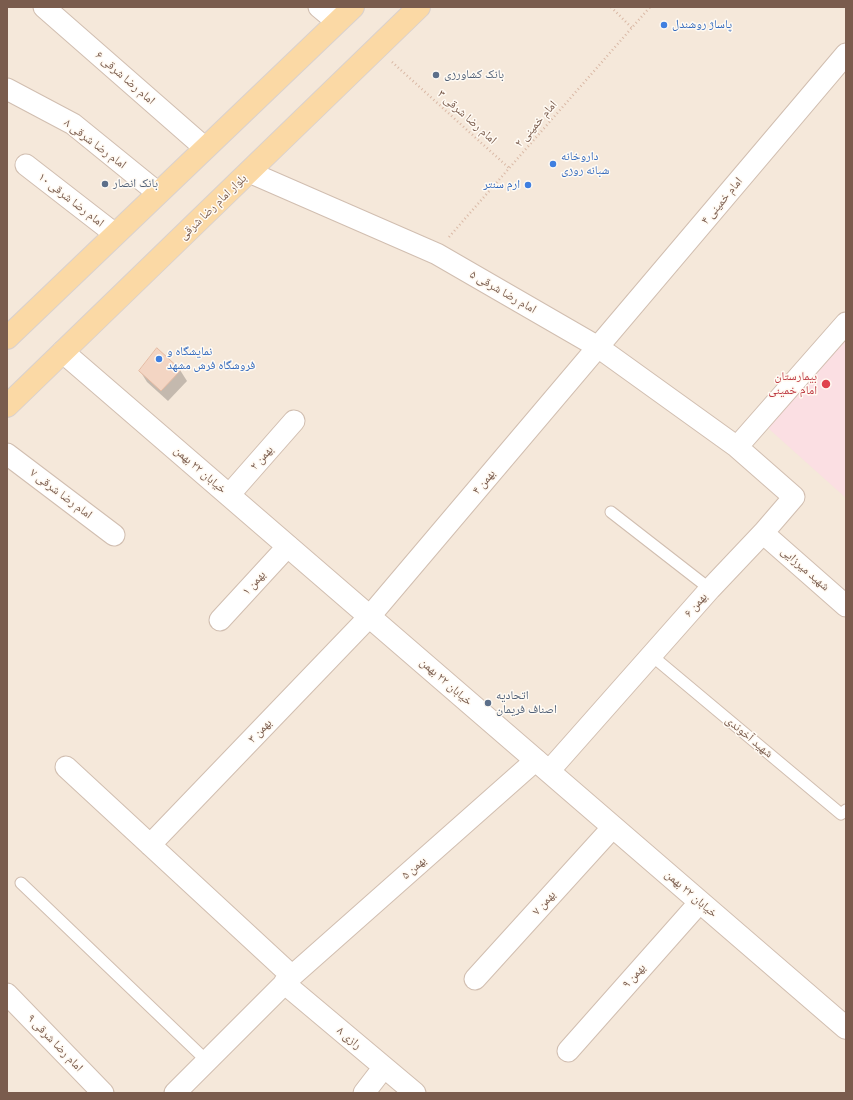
<!DOCTYPE html>
<meta charset="utf-8">
<style>
body{margin:0}
#map{position:relative;width:853px;height:1100px;overflow:hidden;background:#fdf6ec;font-family:Karla,sans-serif}
canvas{display:block}
.frame{position:absolute;inset:0;border:8px solid #7a5c4d;pointer-events:none}
</style>
<div id="map">
<canvas width="853" height="1100"></canvas>
<div class="frame"></div>
</div>
<script>
const ctx = document.querySelector('canvas').getContext('2d');
ctx.lineJoin = 'round';
function fillPath(path, color) { ctx.fillStyle = color; ctx.fill(path, 'evenodd'); }
function stroke(path, color, width, dash) { ctx.strokeStyle = color; ctx.lineWidth = width; ctx.lineCap = dash ? 'butt' : 'round'; ctx.setLineDash(dash || []); ctx.stroke(path); }
function write(font, color, halo, rows, align = 'center') {
  ctx.font = font + ' Karla,"Noto Naskh Arabic",sans-serif'; ctx.lineWidth = 3; ctx.setLineDash([]); ctx.textBaseline = 'middle'; ctx.strokeStyle = halo; ctx.fillStyle = color; for (const [text, x, y, turn = 0] of rows) {
    ctx.save(); ctx.translate(x, y); ctx.rotate((+turn || 0) * Math.PI / 180); ctx.textAlign = isNaN(turn) ? turn : align; if (halo) ctx.strokeText(text, 0, 0); ctx.fillText(text, 0, 0); ctx.restore();
  }
}
const residential = new Path2D(`
 M7 7H846V1093H7Z`);
const medical = new Path2D(`
 M846 339V498L768 428Z`);
const shadow = new Path2D(`
 M180 370 187 381 168 401 147 382 140 371Z`);
const building = new Path2D(`
 M157 348 181 370 161 391 139 371Z`);
const path = new Path2D(`
 M611 7 632 28
 M392 62 509 168
 M449 237 650 7`);
const service = new Path2D(`
 M611 512 710 589
 M651 655 841 814 846 810
 M21 883 207 1061`);
const minor = new Path2D(`
 M44 7 205 148
 M319 7 337 22
 M7 89 73 124 158 193
 M26 165 115 234
 M249 172 437 254 598 347 737 447 794 497 763 533 710 589 549 771
 M737 447 846 323
 M7 454 114 535
 M229 495 294 421
 M763 533 846 606
 M220 620 288 546
 M66 767 292 976
 M150 845 370 616 846 54
 M475 979 613 827
 M284 983 415 1093
 M7 994 103 1093
 M568 1051 700 902
 M175 1093 292 976 536 760
 M364 1093 384 1067`);
const tertiary = new Path2D(`
 M63 352 846 1028`);
const primary = new Path2D(`
 M7 338 353 7
 M7 406 419 7`);
const markers = [
 [664,25,4,"#3f7fe0"],
 [436,75,4,"#5c6f8a"],
 [553,164,4,"#3f7fe0"],
 [105,184,4,"#5c6f8a"],
 [528,185,4,"#3f7fe0"],
 [159,359,4,"#3f7fe0"],
 [826,384,5,"#e0444e"],
 [488,703,4,"#5c6f8a"]
];
const shopNames = [
 ["پاساژ روشندل",672,25],
 ["داروخانه",561,157],
 ["شبانه روزی",561,171],
 ["ارم سنتر",520,185,"right"],
 ["نمایشگاه و",167,352],
 ["فروشگاه فرش مشهد",167,366]
];
const serviceNames = [
 ["بانک کشاورزی",444,75],
 ["بانک انصار",113,184],
 ["اتحادیه",496,696],
 ["اصناف فریمان",496,710]
];
const streetNames = [
 ["امام رضا شرقی ۶",125,78,41],
 ["امام رضا شرقی ۳",467,117,42],
 ["امام خمینی ۲",536,124,-49],
 ["امام رضا شرقی ۸",95,144,37],
 ["امام رضا شرقی ۱۰",71,200,38],
 ["امام خمینی ۴",722,201,-50],
 ["بلوار امام رضا شرقی",213,207,-44],
 ["امام رضا شرقی ۵",503,292,30],
 ["بهمن ۲",262,458,-49],
 ["خیابان ۲۲ بهمن",200,470,41],
 ["بهمن ۴",484,482,-50],
 ["امام رضا شرقی ۷",61,494,37],
 ["شهید میرزایی",805,569,41],
 ["بهمن ۱",254,583,-48],
 ["بهمن ۶",696,605,-49],
 ["خیابان ۲۲ بهمن",446,682,41],
 ["بهمن ۳",260,731,-46],
 ["شهید آخوندی",749,737,40],
 ["بهمن ۵",414,868,-41],
 ["خیابان ۲۲ بهمن",691,894,41],
 ["بهمن ۷",544,903,-48],
 ["بهمن ۹",634,976,-48],
 ["رازی ۸",349,1038,40],
 ["امام رضا شرقی ۹",55,1043,46]
];
const healthNames = [
 ["بیمارستان",817,377],
 ["امام خمینی",817,391]
];
fillPath(residential, '#f5e8da');
fillPath(medical, '#fbdfe3');
fillPath(shadow, '#0003');
fillPath(building, '#f3d5c3');
stroke(building, '#e6bba3', 1);
stroke(service, '#d1beb0', 13);
stroke(minor, '#d1beb0', 23);
stroke(tertiary, '#d1beb0', 24);
stroke(primary, '#dad1cd', 24);
stroke(path, '#d9b8a5', 2.5, [1, 3]);
stroke(service, '#fff', 11);
stroke(minor, '#fff', 21);
stroke(tertiary, '#fff', 22);
stroke(primary, '#fbd9a5', 22);
for (const [x, y, r, color] of markers) { const dot = new Path2D(); dot.arc(x, y, r, 0, 2 * Math.PI); ctx.fillStyle = color; ctx.fill(dot); stroke(dot, '#fffaf3', 1.5); }
write('12px', '#366cbe', '#fffaf3', shopNames, 'left');
write('12px', '#4e5e75', '#fffaf3', serviceNames, 'left');
write('12px', '#7a5c4d', '#fffaf3', streetNames);
write('12px', '#be3a42', '#fffaf3', healthNames, 'right');
</script>
